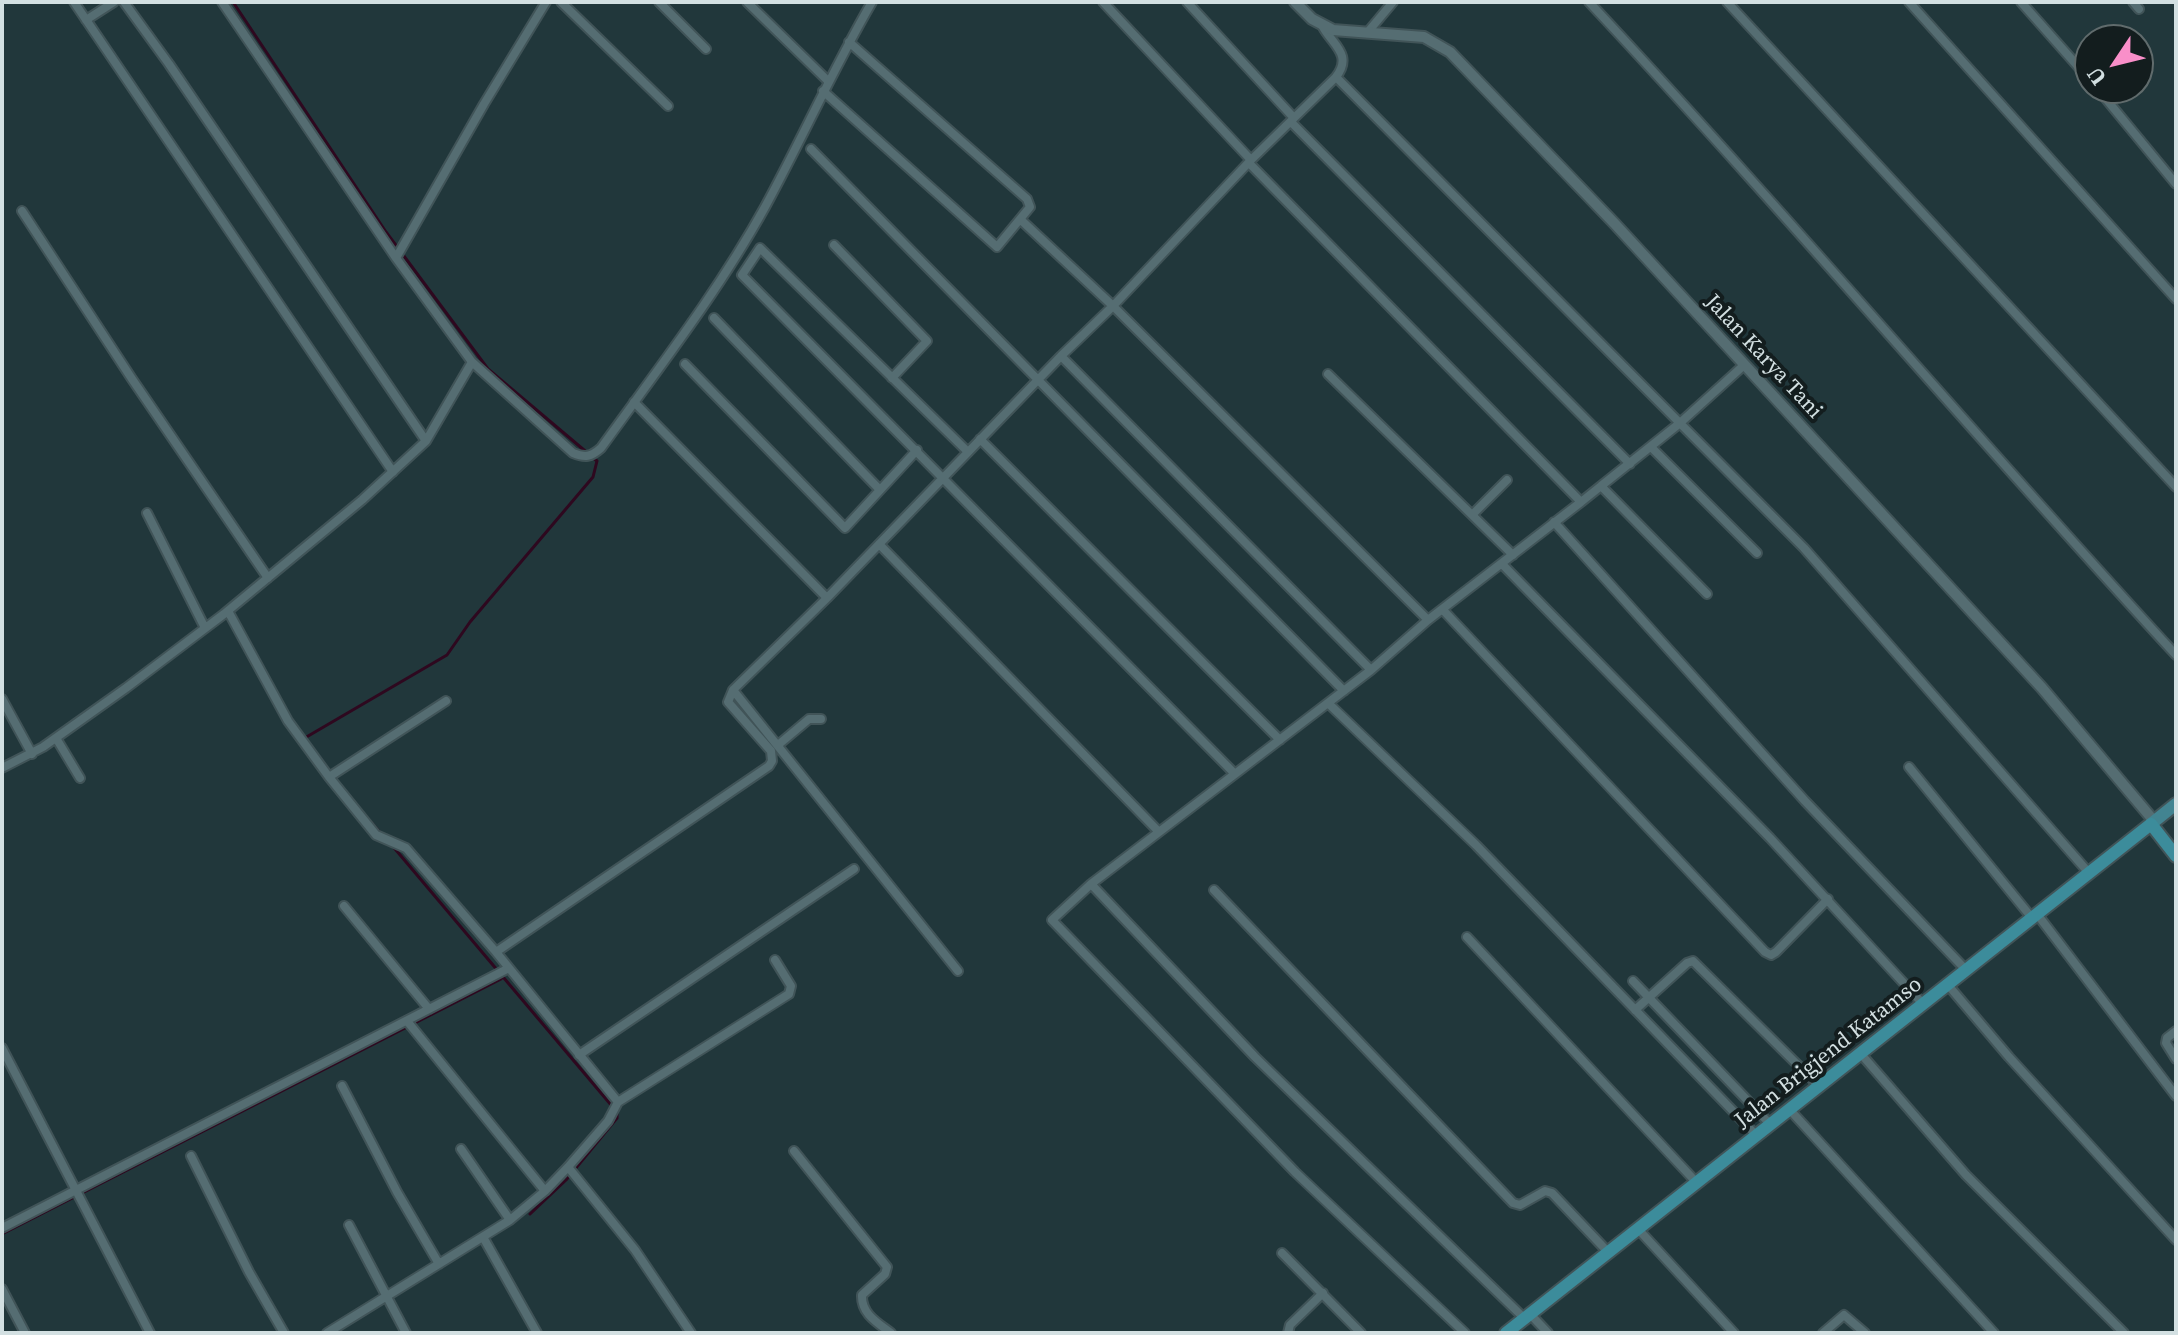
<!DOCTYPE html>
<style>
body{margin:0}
#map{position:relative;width:2178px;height:1335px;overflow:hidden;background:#21373b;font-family:"Source Serif 4",serif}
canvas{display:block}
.frame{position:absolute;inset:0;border:4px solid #d3e0e2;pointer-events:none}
.north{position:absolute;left:2074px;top:24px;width:80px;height:80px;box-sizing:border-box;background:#131d1e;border:2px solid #606b6c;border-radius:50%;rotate:235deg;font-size:22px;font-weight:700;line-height:32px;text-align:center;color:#d3e0e2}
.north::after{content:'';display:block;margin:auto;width:28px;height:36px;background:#f98fc9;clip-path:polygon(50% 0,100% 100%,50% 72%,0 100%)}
</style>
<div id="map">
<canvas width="2178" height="1335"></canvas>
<div class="frame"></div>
<div class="north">U</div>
</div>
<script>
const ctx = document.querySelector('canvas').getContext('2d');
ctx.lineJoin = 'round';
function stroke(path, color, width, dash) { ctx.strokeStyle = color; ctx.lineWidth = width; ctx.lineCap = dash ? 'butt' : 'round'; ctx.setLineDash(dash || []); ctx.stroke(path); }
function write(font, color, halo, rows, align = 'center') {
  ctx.font = font + ' "Source Serif 4",serif'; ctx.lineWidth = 8; ctx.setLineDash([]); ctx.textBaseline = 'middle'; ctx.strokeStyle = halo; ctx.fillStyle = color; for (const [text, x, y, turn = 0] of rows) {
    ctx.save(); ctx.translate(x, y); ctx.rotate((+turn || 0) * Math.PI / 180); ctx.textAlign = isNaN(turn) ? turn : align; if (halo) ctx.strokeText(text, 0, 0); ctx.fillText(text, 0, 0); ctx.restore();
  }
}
const stream = new Path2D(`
 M233 2 386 232 488 369 597 461 593 477 470 622 447 655 303 739
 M358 807 382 835
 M390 843 617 1112V1118L566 1180 530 1214
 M2 1234 501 979`);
const minor = new Path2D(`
 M74 2 393 472
 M124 2 169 64 426 441
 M222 2 396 258 472 362 573 453C585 458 591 457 601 448 658 369 718 292 765 207 802 139 833 69 872 2
 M561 2 668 106
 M659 2 706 49
 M747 2 828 81
 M1103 2 1251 160
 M1187 2 1294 118
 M1589 2C1789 216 1978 440 2176 655
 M1727 2 2176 487
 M1909 2 2176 299
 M2021 2 2090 80
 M2133 2 2139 9
 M86 20 114 2
 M1323 27C1333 45 1353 55 1336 77L1804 548 2089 873
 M1367 33 1393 2
 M2097 88 2176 184
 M823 91 997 247 1030 207 1027 199 849 42
 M1291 122 1630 464
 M811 149 1344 691
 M1249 163 1581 502 1601 486
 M22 211 132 379 268 578
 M1021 220 1113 306 1428 620
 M834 245 927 341 892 378
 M396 258 484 104 546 2
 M714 318 880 490
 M1061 356 1371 670
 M685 364 845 528 917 450
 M1328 374 1513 555
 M634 402 827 598
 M980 439 1280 740
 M1651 447 1757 553
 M968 452 760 248 742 275 1235 774
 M147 513 205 628
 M1473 514 1507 480
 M1554 522 1805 801 1967 971
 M879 544 1159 832
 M1502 564 1770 838 1923 1004
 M1707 594 1601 486 1680 423 1743 366
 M1443 610 1765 952 1771 955 1776 952 1828 899
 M228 611 288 721 329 777 376 835 406 848 496 952 618 1102 608 1121 568 1167 545 1191 510 1220 327 1333
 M2 699 32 754
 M1328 703 1476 845 1757 1136
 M56 738 80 778
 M778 745 809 719H821
 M1909 767 2032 918
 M2 768 43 747 126 688 224 614 362 500 426 441 472 362
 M329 777 446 701
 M1091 884 1255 1057 1524 1318
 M1214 890 1513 1203 1520 1205 1545 1191 1552 1193 1608 1252
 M344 906 429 1009
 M2037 914 2176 1096
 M1467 937 1697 1183
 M496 952 769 766 772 761 771 751 728 702 733 690
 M958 971 733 690 827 598 1061 356 1113 306 1251 160 1336 77
 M1633 981 1771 1125
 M1948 985 2009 1057 2176 1240
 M1635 1010 1687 963 1693 961 1820 1087
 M407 1021 545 1191
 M2176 1031 2167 1038 2166 1043 2176 1059
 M2 1048 150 1333
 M1861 1054 1966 1175 2124 1333
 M579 1055 854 869
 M342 1086 397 1192 439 1264
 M618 1102 789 994 791 986 775 960
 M1790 1110 1994 1333
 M461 1149 510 1220
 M794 1151 887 1267 885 1274 862 1295C861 1314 878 1323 891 1333
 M191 1156 249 1272 284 1333
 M568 1167 635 1250 691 1333
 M349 1225 406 1333
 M2 1228 509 968
 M1638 1229 1734 1333
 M483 1237 537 1333
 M1282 1253 1361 1333
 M2 1289 25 1333
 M1530 1314 1548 1333
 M1288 1333 1290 1325 1323 1293
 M1465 1333 1295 1172 1052 920 1091 884 1371 670 1428 620 1581 502
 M1823 1333 1844 1315 1865 1333`);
const tertiary = new Path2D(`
 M1295 2 1312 19 1333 30 1424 37 1450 52 1615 224 2042 688 2154 821`);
const primary = new Path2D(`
 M2151 824 2176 804`);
const trunk = new Path2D(`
 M1506 1333 2151 824 2176 856`);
const streetNames = [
 ["Jalan Karya Tani",1763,357,47],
 ["Jalan Brigjend Katamso",1829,1053,-38]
];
stroke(stream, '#2e081f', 3);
stroke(minor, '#415458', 12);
stroke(tertiary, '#415458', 14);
stroke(primary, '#415458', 16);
stroke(trunk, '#415458', 16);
stroke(minor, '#556d72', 8);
stroke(tertiary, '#556d72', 10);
stroke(primary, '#428491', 12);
stroke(trunk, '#3c8c9b', 12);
write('22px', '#d3e0e2', '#131d1e', streetNames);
</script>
